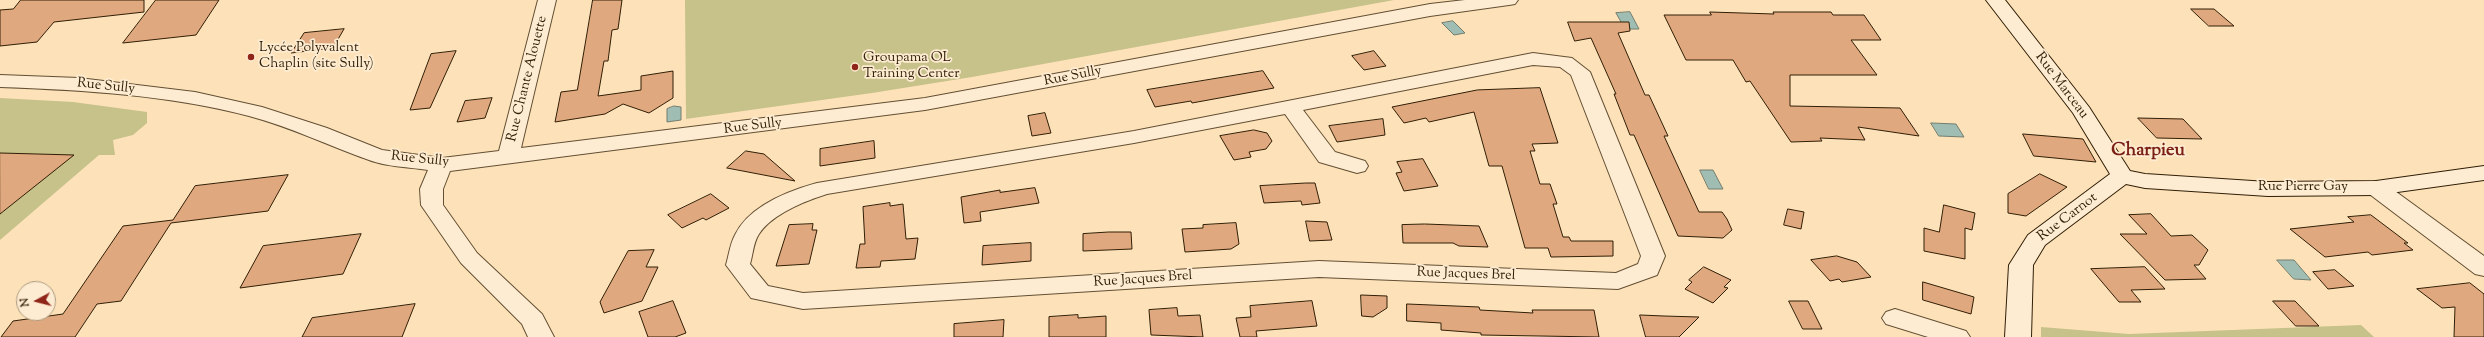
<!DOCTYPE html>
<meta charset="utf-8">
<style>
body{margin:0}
#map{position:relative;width:2484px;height:337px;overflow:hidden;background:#fde2b9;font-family:"Sorts Mill Goudy",serif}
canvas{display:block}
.north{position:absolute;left:16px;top:281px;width:40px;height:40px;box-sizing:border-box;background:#feecd2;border:1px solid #ac9a80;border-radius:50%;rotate:263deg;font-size:11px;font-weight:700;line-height:16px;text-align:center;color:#301e06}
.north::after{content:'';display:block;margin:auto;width:14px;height:18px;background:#8f2418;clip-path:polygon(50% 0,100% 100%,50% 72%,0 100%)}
</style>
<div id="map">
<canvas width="2484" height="337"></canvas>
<div class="north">N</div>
</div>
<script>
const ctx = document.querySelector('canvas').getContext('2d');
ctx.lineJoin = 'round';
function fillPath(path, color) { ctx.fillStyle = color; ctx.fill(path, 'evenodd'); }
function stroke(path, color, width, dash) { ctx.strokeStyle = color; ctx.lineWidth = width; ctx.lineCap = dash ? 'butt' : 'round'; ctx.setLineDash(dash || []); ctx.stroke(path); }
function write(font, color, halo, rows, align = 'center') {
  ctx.font = font + ' "Sorts Mill Goudy",serif'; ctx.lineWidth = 3.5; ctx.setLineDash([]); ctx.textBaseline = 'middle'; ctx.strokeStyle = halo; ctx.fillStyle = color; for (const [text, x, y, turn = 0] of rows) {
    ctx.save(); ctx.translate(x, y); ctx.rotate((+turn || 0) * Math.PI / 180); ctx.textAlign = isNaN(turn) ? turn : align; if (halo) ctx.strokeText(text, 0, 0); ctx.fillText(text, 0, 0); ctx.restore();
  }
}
const green = new Path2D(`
 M685 0H1394L972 77 872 93 686 119Z
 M0 98 73 102 147 112V123L133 135 113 140 115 155H99L0 240Z
 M2361 325 2374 337H2041V327L2129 334Z`);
const water = new Path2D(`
 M1630 12 1639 29H1625L1616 13Z
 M1453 21 1465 33 1454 35 1442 23Z
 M674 106 681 107V120L667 122V109Z
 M1931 123 1956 124 1964 137 1939 136Z
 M1700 170H1713L1723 189H1709Z
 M2277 260H2294L2311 280 2294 279Z`);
const building = new Path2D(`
 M21 0H144V12L54 22 37 42 0 46V10L13 9Z
 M156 0H219L196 35 123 43Z
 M593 0H622L618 29 612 30 608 61H604L598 96 641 90V76L673 71V98L649 113 623 104 605 114 555 122 561 92 577 90Z
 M2191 9H2214L2234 26H2209Z
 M1710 12 1774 14 1773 12H1831L1833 15H1864L1881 40H1851L1877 75H1790V106L1900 108 1919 136 1858 127 1865 140 1820 138 1822 141 1791 142 1750 81 1746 82 1733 60H1686L1664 15H1711Z
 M1568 22H1629L1630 31 1618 33 1645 95H1649L1668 136H1664L1699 212H1722L1727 219 1732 230 1723 238 1678 236 1634 135H1630L1614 94H1616L1591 38 1575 41Z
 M344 29 333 48 291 53 304 33Z
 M456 51 430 108 410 110 431 54Z
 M1374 51 1386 66 1364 70 1352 56Z
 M1263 71 1274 88 1192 103 1191 101 1155 107 1147 90Z
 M1540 88 1558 143 1532 144 1535 151H1530L1540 184H1550L1557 204H1553L1563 237H1569L1571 241H1613V256L1551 257 1548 248H1525L1502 166H1489L1474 112 1429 122 1426 118 1404 123 1392 107 1477 90Z
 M492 98 485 118 457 122 465 101Z
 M1045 113 1051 133 1032 136 1028 116Z
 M2138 118 2183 119 2202 139 2157 138Z
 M1383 119 1385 135 1337 142 1329 126Z
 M1254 130 1267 133 1272 141 1266 149 1249 152 1251 157 1234 160 1220 136Z
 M2023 134 2083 139 2096 162 2034 156Z
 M874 141 875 158 820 166V149Z
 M746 151 764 154 795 181 727 168Z
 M0 153 74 155 0 214Z
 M1423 159 1438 186 1404 191 1396 173 1402 172 1397 162Z
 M2040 174 2067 187 2026 216 2008 213V194Z
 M288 175 268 211 171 223 121 301 97 304 75 337H1L13 321 63 314 123 226 173 220 195 186Z
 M1306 183H1315L1320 203 1302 205 1301 201 1264 203 1260 186Z
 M1035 188 1039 203 980 212 981 221 964 223 961 197 1000 190V192Z
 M711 194 729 208 706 220 703 218 682 228 668 215Z
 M890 203V206L903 204 906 239 918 238 915 259 881 261 880 267 856 268 860 244H865L863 207Z
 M1944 205 1975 213 1972 230 1965 228V259L1924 251V228L1939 232Z
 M1788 209 1804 212 1801 229 1784 225Z
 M2151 214 2171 236 2192 235 2208 250 2199 265H2194L2206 279 2165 280 2120 234H2147L2129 215Z
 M2371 215 2408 243H2404L2413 250 2372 255 2368 252 2325 257 2290 229 2354 222 2348 217Z
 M1306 221 1327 222 1332 240 1310 241Z
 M1236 223 1239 244 1231 249 1185 252 1182 229 1203 228V225Z
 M813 224 812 230H817L809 264 776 266 789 225Z
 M1425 224 1479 226 1488 247 1459 246 1453 243H1403L1402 225Z
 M1109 232H1131L1132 249 1083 251V234Z
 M361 234 343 274 240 288 263 246Z
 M1031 243V261L982 265 983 246Z
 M654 250 646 267H658L642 301 604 313 600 302 628 251Z
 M1837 256 1857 262 1871 277 1842 282 1839 279 1830 281 1811 260Z
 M1704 267 1731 280 1724 287 1728 288 1713 303 1685 289 1692 282 1689 280Z
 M2145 267 2165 289 2131 290 2141 302H2119L2091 269Z
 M2335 270 2354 286 2328 289 2313 272Z
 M1923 282 1974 297 1971 314 1923 300Z
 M2470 283 2484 294V337H2454L2455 307 2442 308 2417 289Z
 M1361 295 1387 296V308L1373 317 1362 316Z
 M673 301 686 333 675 337H648L639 312Z
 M1312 301 1317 326 1256 331 1257 337H1240L1236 318 1251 317 1250 306Z
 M1789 301H1808L1822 329H1803Z
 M2273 301H2295L2319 326H2296Z
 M415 304 402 337H302L312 318Z
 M1407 304 1479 307 1480 310 1533 313 1532 310H1594L1599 337 1481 335V333L1441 330V323L1407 321Z
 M1177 308 1178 316 1200 315 1203 337 1151 335 1149 310Z
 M1078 315V318L1106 316V337H1049V317Z
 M1640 315 1664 316 1699 317 1679 337H1646Z
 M1004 320 1003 337H954V324Z`);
const street = new Path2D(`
 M538 0H556L521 148 925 98 1430 4 1465 0H1518L1515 4 1509 5 1430 16 925 110 450 171 443 189V205L477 253 542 314 554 337H528L522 324 461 263 421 205 420 189 428 170C409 167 387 167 369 160 329 146 291 127 249 116 169 95 83 90 0 87V75L79 78 195 92 262 107 327 128 382 150 442 158 499 151Z
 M1533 53 1572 58 1590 72 1665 256 1657 275 1618 289 1319 277 803 309 751 298 726 265C729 255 730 244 735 235 749 206 788 191 817 183L1134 131ZM1533 65 1560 67 1571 75 1641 256 1638 264 1616 273 1319 261 803 293 768 286 750 264C753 255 753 243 759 234 772 214 805 201 827 194L1134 143 1285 114 1319 162 1357 173 1365 171 1368 166 1365 161 1335 152 1303 110Z
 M2376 181 2384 183 2484 256V276L2475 274 2368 193 2365 188 2368 183Z
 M1895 309 1966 331 1970 337H1928L1886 324 1882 318 1886 312Z`);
const secondary = new Path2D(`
 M1986 0H2005L2089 107 2130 171 2145 174 2268 182 2376 181 2484 166V180L2376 195 2268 196 2145 188 2126 184 2045 245 2033 265 2031 337H2005L2009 265 2028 235 2110 174 2073 113Z`);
const markers = [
 [251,57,4,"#8f2418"],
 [855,67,4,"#8f2418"]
];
const poiNames = [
 ["Lycée Polyvalent",259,49],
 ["Chaplin (site Sully)",259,65],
 ["Groupama OL",863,59],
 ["Training Center",863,75]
];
const streetNames = [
 ["Rue Sully",1073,77,-11],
 ["Rue Chante Alouette",528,79,-76],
 ["Rue Marceau",2061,86,53],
 ["Rue Sully",106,87,6],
 ["Rue Sully",753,127,-7],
 ["Rue Sully",420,160,6],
 ["Rue Pierre Gay",2303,188],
 ["Rue Carnot",2068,218,-37],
 ["Rue Jacques Brel",1466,275,2],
 ["Rue Jacques Brel",1143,280,-4]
];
const districtNames = [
 ["Charpieu",2148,152]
];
fillPath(green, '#c7c18a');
fillPath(water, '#a0bdb4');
stroke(water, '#737d6e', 1);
fillPath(building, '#e0a87e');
stroke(building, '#301e06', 1);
stroke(street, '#634f33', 2);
stroke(secondary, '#301e06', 2);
fillPath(street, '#feecd2');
fillPath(secondary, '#feecd2');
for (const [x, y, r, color] of markers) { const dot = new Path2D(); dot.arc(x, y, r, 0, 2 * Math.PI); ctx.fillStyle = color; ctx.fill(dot); stroke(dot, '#feecd2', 1.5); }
write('14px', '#301e06', '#feecd2', poiNames, 'left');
write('14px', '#301e06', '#feecd2', streetNames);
write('bold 18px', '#7a1f14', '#feecd2', districtNames);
</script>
